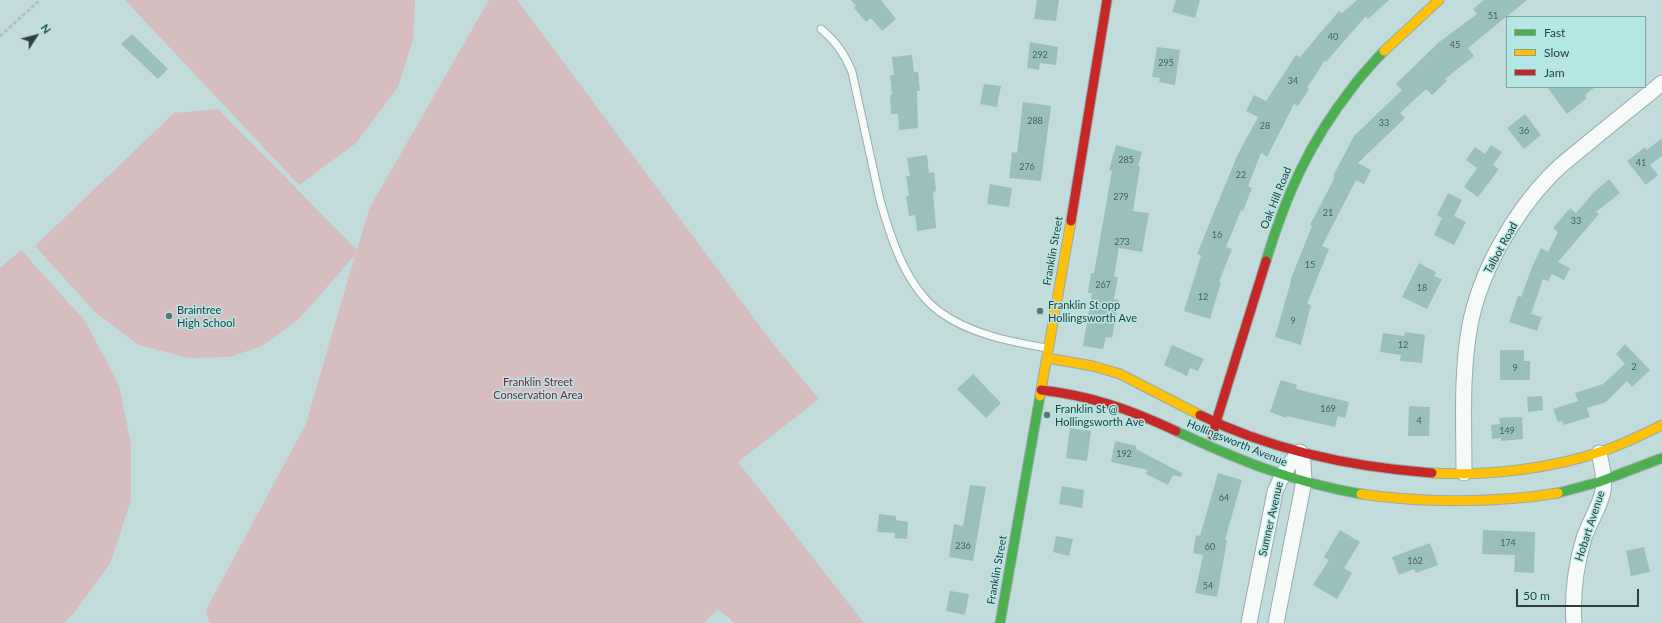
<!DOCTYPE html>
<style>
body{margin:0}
#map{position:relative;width:1662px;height:623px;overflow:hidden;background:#c1dcda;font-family:Lato,sans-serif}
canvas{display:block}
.legend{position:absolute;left:1506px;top:16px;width:140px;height:72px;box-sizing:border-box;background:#b5e8e5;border:1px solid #7ea4a2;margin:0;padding:5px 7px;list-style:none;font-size:12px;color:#2b3f3e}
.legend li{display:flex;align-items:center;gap:8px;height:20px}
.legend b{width:20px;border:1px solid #7ea4a2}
.north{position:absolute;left:16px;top:16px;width:40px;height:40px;-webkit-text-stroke:3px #b5e8e5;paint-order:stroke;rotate:54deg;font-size:11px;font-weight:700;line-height:16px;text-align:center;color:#2b3f3e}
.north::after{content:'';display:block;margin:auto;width:14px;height:18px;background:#2b3f3e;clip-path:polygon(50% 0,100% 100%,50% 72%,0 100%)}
.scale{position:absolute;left:1516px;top:589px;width:123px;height:18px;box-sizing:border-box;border:2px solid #2b3f3e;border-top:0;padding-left:5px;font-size:12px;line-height:14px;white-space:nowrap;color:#2b3f3e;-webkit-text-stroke:3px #b5e8e5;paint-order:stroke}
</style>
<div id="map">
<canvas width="1662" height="623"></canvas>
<ul class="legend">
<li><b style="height:5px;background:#4caf50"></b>Fast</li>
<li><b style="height:5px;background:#ffc107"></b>Slow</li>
<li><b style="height:5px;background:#c62828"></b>Jam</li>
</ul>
<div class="north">N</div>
<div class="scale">50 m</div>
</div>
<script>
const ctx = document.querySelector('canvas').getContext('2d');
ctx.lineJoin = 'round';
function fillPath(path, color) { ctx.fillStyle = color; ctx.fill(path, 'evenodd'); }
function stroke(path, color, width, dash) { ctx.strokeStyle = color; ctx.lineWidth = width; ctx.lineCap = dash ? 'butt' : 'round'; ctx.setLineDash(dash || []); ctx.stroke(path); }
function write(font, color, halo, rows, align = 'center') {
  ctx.font = font + ' Lato,sans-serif'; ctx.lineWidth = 3; ctx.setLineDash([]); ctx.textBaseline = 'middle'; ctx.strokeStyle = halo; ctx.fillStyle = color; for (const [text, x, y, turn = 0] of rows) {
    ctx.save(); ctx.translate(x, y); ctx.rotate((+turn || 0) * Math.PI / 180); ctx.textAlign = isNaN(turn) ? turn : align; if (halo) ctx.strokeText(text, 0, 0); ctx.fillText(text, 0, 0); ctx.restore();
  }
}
const green = new Path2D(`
 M125 0H415L413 39 398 87 356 143 299 185Z
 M489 0H517L774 345 819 399 738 462 864 623H734L718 609 704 623H209L206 610 306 424 355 255 298 320 262 346 229 357 189 358 139 345 96 313 35 246 174 113 218 109 357 250 369 209Z
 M21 250 85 321 119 385 131 445V500L110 564 73 614 64 623H0V268Z`);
const building = new Path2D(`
 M851 0H881L896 19 882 31 871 18 866 22 854 8 856 6Z
 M1037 0H1059L1056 21 1034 19Z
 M1176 0H1200L1195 18 1172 12Z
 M1357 0H1389L1368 19 1366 16 1326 62 1325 60 1307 88 1309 89 1298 106 1294 104 1267 157 1261 153 1248 186 1252 188 1243 211 1241 210 1226 247 1232 249 1219 282H1221L1210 319 1184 311 1201 256 1197 254 1237 156 1258 117 1246 111 1254 95 1266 101 1296 55 1300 57 1339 11 1342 13Z
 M1484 0H1527L1468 48 1474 56 1445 79 1447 81 1432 95 1426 89 1400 113 1405 118 1358 163 1371 170 1364 184 1356 180 1322 246 1329 249 1307 304 1311 305 1301 345 1275 337 1291 281H1290L1312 226 1310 225 1335 177 1333 176 1354 136 1402 90 1396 84 1438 43 1477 14 1473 9Z
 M132 34 168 69 158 79 121 44Z
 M1030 42 1058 47 1056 65 1040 63 1039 70 1027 68Z
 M1157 47 1180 50 1175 85 1159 82 1160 78 1152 77Z
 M912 55 914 72H918L920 91H917L918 128 899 130 898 114H891L890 95H892L890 75H894L892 57Z
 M984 84 1001 86 997 107 980 104Z
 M1547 87H1595L1585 95 1587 98 1567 114Z
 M1023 102 1051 106 1041 181 1009 178 1012 152 1017 153Z
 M1525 114 1541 135 1524 149 1507 128Z
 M1662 138V156L1650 165 1658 175 1646 185 1627 161 1645 147 1647 150Z
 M1116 145 1142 152 1138 166 1140 167 1133 211 1149 213 1142 252 1119 248 1114 277H1118L1114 299 1119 300 1112 338 1106 337 1103 349 1083 346 1092 293H1088L1091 273H1094L1112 171 1109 170Z
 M1491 145 1502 152 1493 165 1499 169 1478 197 1464 187 1477 168 1466 160 1475 147 1485 154Z
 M927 155 929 173 934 172 936 191 933 192 936 228 917 231 915 215 909 216 906 196H909L906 176H910L907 158Z
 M1609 179 1620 193 1596 212 1599 214 1558 262 1570 268 1564 280 1552 274 1548 281 1543 279 1531 314 1542 317 1537 331 1509 322 1518 296 1521 297 1532 267 1541 248 1548 252 1558 232 1553 228 1570 208 1576 213 1594 192Z
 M990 184 1012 188 1009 207 987 204Z
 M1448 193 1462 200 1454 216 1466 222 1454 245 1434 235 1442 218 1437 215Z
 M1419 263 1436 272 1434 276 1442 279 1427 309 1402 297Z
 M1405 332 1425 335 1422 363 1400 361 1401 355 1380 352 1383 333 1404 336Z
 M1625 344 1650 370 1632 387 1627 381 1606 402 1587 408 1590 417 1564 425 1562 421 1558 422 1553 409 1578 401 1575 393 1603 384 1625 364 1616 354Z
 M1172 345 1204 359 1198 371 1190 368 1187 376 1164 365Z
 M1500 350H1524V361H1530V380H1500Z
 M973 374 1001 403 986 418 957 389Z
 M1281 380 1297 385 1296 389 1349 402 1345 418 1338 416 1335 427 1287 416 1286 418 1270 412Z
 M1542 396 1543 410 1528 412 1527 397Z
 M1409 406 1430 407 1429 436H1408Z
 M1522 417 1523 439 1501 441V438L1492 439 1491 425 1500 424 1499 418Z
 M1070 428 1091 431 1087 461 1066 458Z
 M1115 441 1136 446V449L1182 473 1181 477 1173 475 1168 485 1146 474 1148 470 1111 462Z
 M1218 473 1242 480 1225 540H1227L1217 597 1195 593 1203 555 1193 553 1196 535 1200 536Z
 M970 485 986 487 973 561 949 557 954 524 963 526Z
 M1062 486 1084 490 1082 508 1059 504Z
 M879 514 896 516V520L908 522 907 539 894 538 895 533 877 532Z
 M1340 530 1360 542 1344 568 1352 573 1337 599 1313 585 1329 560 1324 557Z
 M1483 530 1535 532 1534 573 1514 572 1515 555 1482 554Z
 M1056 536 1073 539 1069 556 1053 552Z
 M1430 543 1438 565 1416 573 1414 569 1399 575 1392 557Z
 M1644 547 1650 572 1631 576 1626 551Z
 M950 591 969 594 965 615 946 611Z`);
const path = new Path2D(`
 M0 36 40 0`);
const lane = new Path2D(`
 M821 29C836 41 845 54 852 72L880 200C891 239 906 287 940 312 970 334 1011 342 1047 348`);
const street = new Path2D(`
 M1464 473C1464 424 1461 373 1470 325 1480 273 1513 214 1550 176 1563 162 1579 151 1593 139 1616 120 1639 102 1662 83
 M1249 623 1275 492C1281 476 1288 464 1300 452L1303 463 1304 481 1276 623
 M1574 623C1572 595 1576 565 1584 538 1589 523 1598 510 1602 495 1606 482 1602 466 1599 453`);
const fast = new Path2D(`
 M1266 261C1286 195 1309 143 1352 88 1361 75 1373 63 1384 51
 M1176 431C1238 460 1292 482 1361 494
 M1558 493 1599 482 1662 458
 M1000 623 1040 396`);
const slow = new Path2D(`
 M1384 51 1439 0
 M1047 358 1093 366 1120 374 1200 415
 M1040 396 1071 221
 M1432 473C1489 476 1552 469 1606 450 1625 443 1644 434 1662 425
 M1361 494C1420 503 1498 503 1558 493`);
const jam = new Path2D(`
 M1071 221 1107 0
 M1041 390C1092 396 1129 409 1176 431
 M1200 415C1273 451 1351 467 1432 473
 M1212 435 1266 261`);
const markers = [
 [1040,311,4,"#607675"],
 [169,316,4,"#607675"],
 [1047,415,4,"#607675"]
];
const numberNames = [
 ["51",1493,16],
 ["40",1333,37],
 ["45",1455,45],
 ["292",1040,55],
 ["295",1166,63],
 ["34",1293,81],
 ["288",1035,121],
 ["33",1384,123],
 ["28",1265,126],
 ["36",1524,131],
 ["285",1126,160],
 ["41",1641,163],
 ["276",1027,167],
 ["22",1241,175],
 ["279",1121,197],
 ["21",1328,213],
 ["33",1576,221],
 ["16",1217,235],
 ["273",1122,242],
 ["15",1310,265],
 ["267",1103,285],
 ["18",1422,288],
 ["12",1203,297],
 ["9",1293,321],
 ["12",1403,345],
 ["2",1634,367],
 ["9",1515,368],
 ["169",1328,409],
 ["4",1419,421],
 ["149",1507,431],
 ["192",1124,454],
 ["64",1224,498],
 ["174",1508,543],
 ["236",963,546],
 ["60",1210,547],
 ["162",1415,561],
 ["54",1208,586]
];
const streetNames = [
 ["Oak Hill Road",1276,198,-68],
 ["Talbot Road",1501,248,-61],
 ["Franklin Street",1053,251,-80],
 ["Hollingsworth Avenue",1237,443,22],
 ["Sumner Avenue",1271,519,-77],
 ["Hobart Avenue",1590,526,-72],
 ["Franklin Street",997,570,-80]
];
const poiNames = [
 ["Franklin St opp",1048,305],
 ["Hollingsworth Ave",1048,318],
 ["Braintree",177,310],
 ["High School",177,323],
 ["Franklin St @",1055,409],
 ["Hollingsworth Ave",1055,422]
];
const parkNames = [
 ["Franklin Street",538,382],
 ["Conservation Area",538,395]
];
fillPath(green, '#d5bdc0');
fillPath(building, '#9ac0be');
stroke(lane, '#98adac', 9);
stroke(street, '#98adac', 17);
stroke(fast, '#98adac', 11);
stroke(slow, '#98adac', 11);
stroke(jam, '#98adac', 11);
stroke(path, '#b3bdbd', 2.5, [4, 2]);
stroke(lane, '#f6faf9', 7);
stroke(street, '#f6faf9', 15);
stroke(fast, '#4caf50', 9);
stroke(slow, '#ffc107', 9);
stroke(jam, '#c62828', 9);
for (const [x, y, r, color] of markers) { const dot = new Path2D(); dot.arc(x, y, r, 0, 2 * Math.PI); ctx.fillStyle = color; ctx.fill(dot); stroke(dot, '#b5e8e5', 1.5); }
write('9px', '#475f5e', null, numberNames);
write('11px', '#2b3f3e', '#b5e8e5', streetNames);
write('11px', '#2b3f3e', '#b5e8e5', poiNames, 'left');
write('11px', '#891a38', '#b5e8e5', parkNames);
</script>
